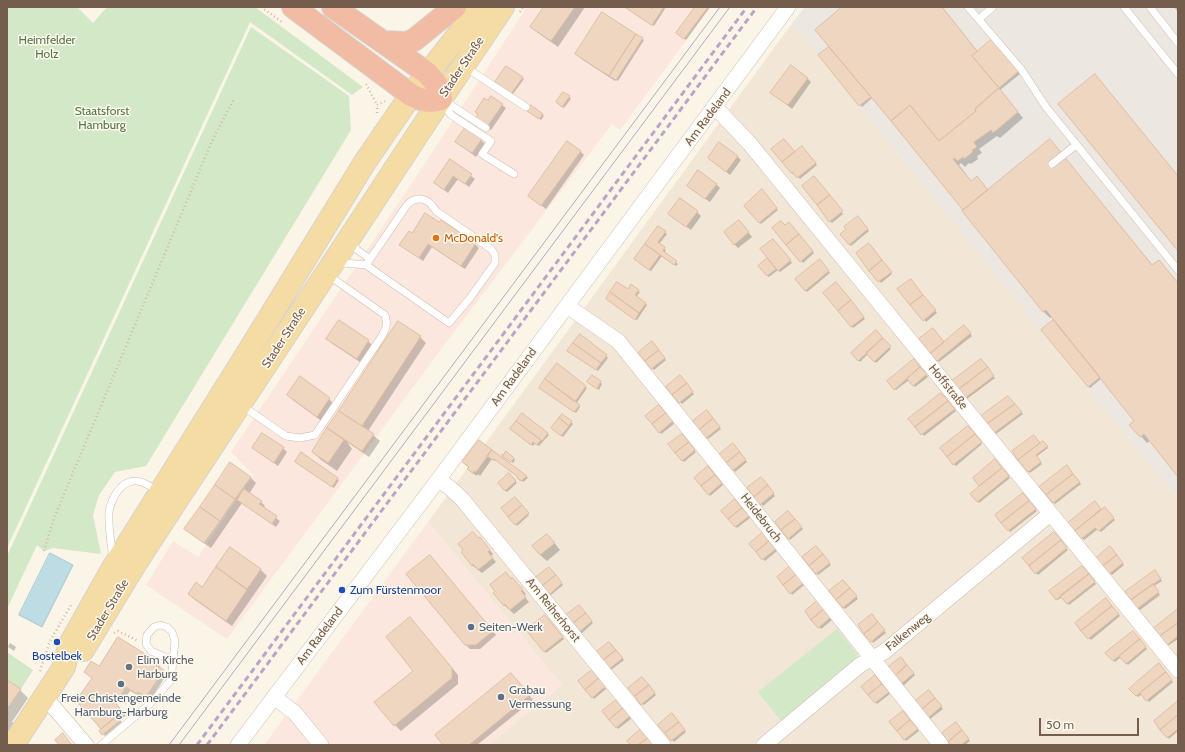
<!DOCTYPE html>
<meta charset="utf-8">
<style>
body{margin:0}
#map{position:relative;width:1185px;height:752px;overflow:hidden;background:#fbf5e8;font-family:Cabin,sans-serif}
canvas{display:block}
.frame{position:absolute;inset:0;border:8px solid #745d4d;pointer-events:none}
.scale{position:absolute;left:1039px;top:718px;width:100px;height:18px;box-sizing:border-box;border:2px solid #745d4d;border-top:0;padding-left:5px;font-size:12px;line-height:14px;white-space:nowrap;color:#745d4d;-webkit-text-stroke:3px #fef9ee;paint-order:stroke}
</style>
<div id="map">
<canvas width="1185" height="752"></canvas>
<div class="frame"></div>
<div class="scale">50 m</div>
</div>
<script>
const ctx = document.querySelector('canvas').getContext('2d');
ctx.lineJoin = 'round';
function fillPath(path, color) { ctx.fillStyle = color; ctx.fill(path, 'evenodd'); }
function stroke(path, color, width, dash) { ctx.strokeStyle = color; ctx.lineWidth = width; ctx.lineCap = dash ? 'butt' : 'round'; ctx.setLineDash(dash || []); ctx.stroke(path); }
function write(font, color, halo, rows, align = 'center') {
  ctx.font = font + ' Cabin,sans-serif'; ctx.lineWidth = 3; ctx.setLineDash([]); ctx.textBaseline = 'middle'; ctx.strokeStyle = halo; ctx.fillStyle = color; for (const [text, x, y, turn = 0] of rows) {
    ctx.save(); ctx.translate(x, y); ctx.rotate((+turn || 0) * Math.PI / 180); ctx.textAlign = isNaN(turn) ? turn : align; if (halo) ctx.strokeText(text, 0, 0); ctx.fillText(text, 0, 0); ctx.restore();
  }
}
const residential = new Path2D(`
 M790 26 797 29 1178 499V745H488L562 685 428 522Z`);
const commercial = new Path2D(`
 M527 7H711L620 130 612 124 445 344 227 639 146 585 173 541 198 557 253 475 231 452 416 177Z
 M428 522 562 685 488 745H264Z`);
const industrial = new Path2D(`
 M805 7H1178V499L797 29 790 26Z`);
const green = new Path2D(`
 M7 7H77L93 23 107 7H255L363 87 352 95 250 22 7 548Z
 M251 27 349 96 351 130 146 466 115 472 99 495 93 515 101 554 53 548 44 551 37 545 7 609V556Z
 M837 629 857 654V664L783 723 758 692Z
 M7 652 33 670 21 689 7 680Z`);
const water = new Path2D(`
 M50 553 73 565 42 627 19 615Z`);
const shadow = new Path2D(`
 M545 7H585L558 47 538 33 531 27Z
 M625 7H666L654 26Z
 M697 7H710L686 40 679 35Z
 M844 7H942L978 52 992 40 1020 74 1000 90 1023 118 1000 138 997 136 979 149 982 153 977 156 978 159 971 164 969 163 965 167 961 163 959 165 972 182 977 178 989 191 1050 141 1153 266 1159 261 1178 283V475L1151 440 1147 443 1131 425 1136 421 1102 378 1090 388 1088 386 1057 325 1058 324 1052 316 1050 318 1044 312 963 211 965 210 872 98 862 107 820 55 830 47Z
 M1174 7H1178V12Z
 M642 39 644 40 618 81 616 80 615 81 583 60 576 54Z
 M522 78 524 79 513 94 498 84Z
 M807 78 811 82 792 109 772 93Z
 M569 97 571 99 564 108 559 104Z
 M502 105 506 108 491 130 480 123 479 115Z
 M530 112 542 114 544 116 541 120Z
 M481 140 485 144 476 157 456 142Z
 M803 149 817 165 800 179 794 173 793 174 791 173 795 153Z
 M580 151 584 155 546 209 529 196Z
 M737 156 741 160 730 175 709 158Z
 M450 160 475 179 469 187 458 179 448 193 435 183Z
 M816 179 843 214 832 223 830 221Z
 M716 184 720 188 710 202 692 190Z
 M764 192 778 210 761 224 745 206Z
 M697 212 701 216 691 230 674 218Z
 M859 219 869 231 851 246 841 234Z
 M789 224 814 253 803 263 774 229 785 227Z
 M743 225 752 237 738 248 734 244Z
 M659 227 667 234 659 244 666 250 664 253 678 264 676 266 662 256 651 271 635 259Z
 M412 234 475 244 479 248 465 269 432 247 423 261 405 248Z
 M775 242 792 263 780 272 778 270 769 277 760 266 769 258Z
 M871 246 892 274 881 283 857 254Z
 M821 262 830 273 807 292 805 290Z
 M912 282 937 313 926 322 899 290Z
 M838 285 865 319 853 328 824 293Z
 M628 291H638L640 292 636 297 647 305 637 320 608 300Z
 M398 323 420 337 426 343 368 431 380 441 369 457 347 442 352 449 337 471 321 460 313 452 332 431 329 428Z
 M964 327 972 336 939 362 920 339 934 331 944 343Z
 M876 332 891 349 876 363 868 354 860 362 852 353Z
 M327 339 368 341 374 347 363 364 334 345Z
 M654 344 666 360 654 370 639 353Z
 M570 352 606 356 608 358 598 371Z
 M914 360 928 377 915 387 909 380 896 390 888 382Z
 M983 362 995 378 967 399 966 397Z
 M558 364 587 388 576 404 580 407 576 413 542 389Z
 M300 378 329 399 335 405 323 422 294 401 288 395Z
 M681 378 694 394 682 404 667 387Z
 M600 382 602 384 599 390 590 383Z
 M943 396 956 411 924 436 910 419Z
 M1010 399 1023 414 996 434 995 432Z
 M661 408 674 424 661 434 660 432Z
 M708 413 721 429 708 439 707 437Z
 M522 414 549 435 539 446 535 443 533 446 513 430Z
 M562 415 573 424 563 437 554 430Z
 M970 429 982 444 956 466 954 464Z
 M683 437 696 452 684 462 670 445Z
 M1035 438 1040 444H1045L1048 448 1036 457 1042 464 1030 473 1013 451Z
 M479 441 526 476 528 478 523 482 519 477 496 460 495 461 492 459 480 476 478 474 477 476 472 473 468 469 469 468 463 462Z
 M735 446 747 462 735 472 720 455Z
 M253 448H283L287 452 278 466Z
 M301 454 339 480 334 488 298 463Z
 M505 458H514L515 460 513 463Z
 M997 462 1010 478 979 503 972 494 981 486 974 478Z
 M1068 468 1081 484 1055 504 1041 487Z
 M710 469 723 485 710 496 709 494Z
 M509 475 517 483 507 492 499 483Z
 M250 477 256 483 249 494 261 502 265 506 263 508 280 521 276 527 242 503 211 548 192 535 186 529Z
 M762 480 775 496 763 506 761 504Z
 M1024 496 1037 511 1010 532 1009 530Z
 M517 500 529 515 517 526 516 524Z
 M737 502 750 518 737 528 723 511Z
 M1095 502 1101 510 1105 508 1115 520 1101 532 1098 529 1084 540 1069 523Z
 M790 514 803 529 790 540 789 538Z
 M764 535 777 551 765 561 750 544Z
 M1055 535 1068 550 1038 575 1024 558Z
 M478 539 483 542 493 554 491 556 496 562 482 573 472 565 464 550Z
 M553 541 560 550 547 561 540 555Z
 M230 549 261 570 267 576 232 626 195 600 189 594 202 588Z
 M818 549 831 565 818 575 816 573Z
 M1111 549 1124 565 1112 575 1097 558Z
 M434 560 496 635 480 649H470L466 645Z
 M790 568 804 585 792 595 791 593Z
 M1084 569 1096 584 1069 605 1062 597 1058 600 1057 599Z
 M551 570 563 585 551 595 549 594Z
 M1156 573 1162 581 1154 586 1160 595 1140 610 1138 608Z
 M511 580 516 583 526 594 524 596 529 602 514 614 504 605 497 591Z
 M845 583 858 599 845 609 843 607Z
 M1107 600 1120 616 1091 640 1076 623Z
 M817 602 832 620 821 629 819 627Z
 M580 608 593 623 581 634 579 632Z
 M1178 610V639L1169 645 1167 644Z
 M873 617 886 633 873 643 872 641Z
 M410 618 458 675V684L401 731 395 725 415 671Z
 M546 618 564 639 546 653 545 651Z
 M1135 634 1147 649 1128 665 1121 657 1115 662 1107 653Z
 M10 643 16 647 14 651 8 647Z
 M611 644 624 660 611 670 609 669Z
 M902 660 915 675 903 686 901 684Z
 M157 663 161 667 160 669 167 674 150 701 142 695 141 697 130 691 122 703 117 699 115 702 126 716 120 720 122 722 105 736 100 731 102 730 80 703 92 678 85 672 100 667Z
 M1161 666 1173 682 1149 702 1142 694 1138 697 1130 689Z
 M594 673 606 689 594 699 592 697Z
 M515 678 533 700 477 745H444Z
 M877 678 890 694 877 704 862 687Z
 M644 680 656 695 644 705 642 704Z
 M7 682 20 690 28 698 12 722 16 725 7 737Z
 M930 693 943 709 930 719 929 717Z
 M1178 702V731L1169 739 1168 737Z
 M618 703 631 719 618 729 617 727Z
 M904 714 919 731 906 741 891 722Z
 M674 716 686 732 674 742 660 725Z
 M957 725 970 741 965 745H953Z`);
const building = new Path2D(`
 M544 7H575L551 41 530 27Z
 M625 7H650L652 9 654 7H664L652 25Z
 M695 7H708L684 39 676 33Z
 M842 7H942L977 51 972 56 999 88 975 109 976 111 939 141 910 105 891 121 815 30Z
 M602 12 636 34 609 76 575 54Z
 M636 34 643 38 616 80 609 76Z
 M992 39 1019 71 999 88 972 56Z
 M829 47 871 97 859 106 818 55Z
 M791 65 808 78 788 105 770 93Z
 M506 66 523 77 511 94 495 82Z
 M1095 74 1178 176V251L1058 104Z
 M999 88 1018 112 993 133 991 130 974 142 977 147 972 150 973 152 964 159 963 157 958 161 954 158 953 159 971 181 977 176 988 190 963 210 891 121 910 105 939 141 976 111 975 109Z
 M563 92 570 96 562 107 556 102Z
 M491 96 503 104 487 127 475 119 478 114 475 112 484 98 488 100Z
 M531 105 543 114 539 119 527 111Z
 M465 128 482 139 472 153 455 142Z
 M784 139 795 152 782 162 771 149Z
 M1050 139 1152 265 1159 260 1178 283V477L1144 434 1140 437 1129 425 1134 421 1046 310 1043 312 962 211Z
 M567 141 581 151 541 206 528 196Z
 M719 142 738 156 726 172 708 158Z
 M802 146 816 163 797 178 792 172 791 173 782 162Z
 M450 159 472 174 465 184 453 176 444 190 434 183Z
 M698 170 717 184 705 199 687 186Z
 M814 176 830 195 817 205 802 186Z
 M762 189 777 208 759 223 744 206Z
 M830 195 843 211 829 222 817 205Z
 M680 198 698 211 686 227 668 214Z
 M425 213 439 222 441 220 476 243 461 266 428 244 419 258 399 245 409 231 412 233Z
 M858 216 868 229 849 245 840 234 846 229 844 227Z
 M739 220 749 232 734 245 724 232Z
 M781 221 785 225 789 222 799 234 786 245 772 228Z
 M658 226 666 231 658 242 665 247 663 251 677 261 674 265 645 244Z
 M799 234 813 251 800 262 786 245Z
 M773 239 791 260 778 271 760 249Z
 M869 243 882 260 869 271 856 253Z
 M645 244 660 255 649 270 634 259Z
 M767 258 776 269 767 276 758 266Z
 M820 259 829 271 805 291 795 279Z
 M882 260 892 272 878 282 869 271Z
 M911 279 923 295 910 305 897 289Z
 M617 282 628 289 631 284 639 290 635 295 646 303 639 313 610 292Z
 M836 282 851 300 838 311 823 293Z
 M610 292 639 313 635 320 606 299Z
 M923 295 936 310 923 321 910 305Z
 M851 300 864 317 851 327 838 311Z
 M339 320 369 340 357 359 326 339Z
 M1053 320 1100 377 1088 387 1041 330Z
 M398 321 421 336 362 426 339 411Z
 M964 325 971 333 937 361 930 354Z
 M933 328 944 342 930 354 919 339Z
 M876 330 883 338 858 361 851 353Z
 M580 334 607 355 601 363 573 343Z
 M883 338 891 346 874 362 866 353Z
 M652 341 659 350 645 361 638 353Z
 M573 343 601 363 596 370 567 351Z
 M659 350 665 358 651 369 645 361Z
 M914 359 920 367 894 390 887 381Z
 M981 359 988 367 959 389 952 381Z
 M557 363 586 386 575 402 545 379Z
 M920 367 927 374 913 386 907 379Z
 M988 367 994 376 965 398 959 389Z
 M592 375 601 381 597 389 587 382Z
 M680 375 687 383 672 395 666 387Z
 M300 376 330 398 317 417 287 395Z
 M545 379 580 405 574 412 539 388Z
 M687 383 693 392 679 403 672 395Z
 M941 393 948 401 915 427 908 419Z
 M1008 396 1015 404 987 424 981 416Z
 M948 401 955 409 921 435 915 427Z
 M1015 404 1022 412 994 433 987 424Z
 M659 405 666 413 652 424 645 416Z
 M707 410 713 418 699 430 693 421Z
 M339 411 374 434 362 451 327 428Z
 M522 413 548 433 542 441 516 421Z
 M666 413 673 421 659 433 652 424Z
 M562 414 572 421 569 426 559 418Z
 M559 418 569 426 561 436 551 428Z
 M713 418 720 427 706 438 699 430Z
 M516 421 541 440 537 445 533 442 531 445 510 429Z
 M968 426 975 434 947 457 940 448Z
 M327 428 344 440 328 463 312 452Z
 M262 433 284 447 274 463 252 448Z
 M682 434 689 442 675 453 668 444Z
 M975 434 982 442 953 465 947 457Z
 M1034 435 1040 443 1018 460 1012 451Z
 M479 440 492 450 476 472 474 471 473 473 467 469 469 467 462 462Z
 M1043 441 1048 446 1036 455 1041 462 1028 472 1018 460Z
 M689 442 695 450 682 461 675 453Z
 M733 443 740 452 726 463 719 455Z
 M492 450 527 476 521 481 517 478 518 477 494 459 493 460 487 456Z
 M506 451 514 458 511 462 502 456V454L503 455Z
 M301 452 338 478 332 487 295 462Z
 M740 452 746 460 732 471 726 463Z
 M995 459 1002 468 979 486 973 478Z
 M230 462 251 477 235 499 215 485Z
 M1067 465 1073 474 1046 495 1039 487Z
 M708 466 715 475 701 486 694 478Z
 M1002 468 1009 476 977 502 970 494Z
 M509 473 516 481 505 491 498 483Z
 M1073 474 1080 482 1053 503 1046 495Z
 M715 475 722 483 708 495 701 486Z
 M761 477 768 485 754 497 747 488Z
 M215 485 235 499 220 521 200 507Z
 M768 485 774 493 760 505 754 497Z
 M244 489 262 501 259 504 277 516 272 524 237 500Z
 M1023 493 1029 501 1001 523 995 515Z
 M515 497 522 505 508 517 501 508Z
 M735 499 742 508 728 519 721 511Z
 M1029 501 1036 509 1008 531 1001 523Z
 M1095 501 1101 509 1075 531 1068 523Z
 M522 505 529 513 515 525 508 517Z
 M200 507 220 521 204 543 184 529Z
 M1105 507 1114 518 1099 531 1095 528 1081 539 1075 531Z
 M742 508 749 516 735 527 728 519Z
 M788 511 795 519 781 530 775 522Z
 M795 519 802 527 788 539 781 530Z
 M473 532 478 538 480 537 490 550 488 552 493 558 478 570 473 564 472 566 461 552 463 550 458 544Z
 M763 532 769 541 756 552 749 544Z
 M1054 532 1061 540 1029 566 1022 558Z
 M547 534 555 543 540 555 532 546Z
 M1061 540 1067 548 1035 574 1029 566Z
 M769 541 776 549 762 560 756 552Z
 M816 546 823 554 809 566 802 557Z
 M1110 546 1117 555 1103 566 1096 558Z
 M230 547 261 569 247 589 216 567Z
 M823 554 830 563 816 574 809 566Z
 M430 555 493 631 476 645H465L406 574Z
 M1117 555 1123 563 1109 574 1103 566Z
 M790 566 797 574 783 585 777 577Z
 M1082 566 1089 574 1056 600 1049 591Z
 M216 567 247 590 226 621 188 594 196 582 202 587Z
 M549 567 556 575 542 586 535 578Z
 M1155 570 1161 579 1131 600 1125 592Z
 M506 572 511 579 512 577 523 590 521 591 526 597 510 610 505 604 504 606 493 593 495 591 490 585Z
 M797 574 803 583 790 594 783 585Z
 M1089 574 1095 582 1067 604 1060 596Z
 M556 575 562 583 549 595 542 586Z
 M843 580 850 588 836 600 829 591Z
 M1153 584 1159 592 1137 609 1131 600Z
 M850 588 857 596 843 608 836 600Z
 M1106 598 1112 606 1081 631 1075 623Z
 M817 601 824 609 811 620 805 611Z
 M579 605 586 613 572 624 565 616Z
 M1112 606 1119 614 1088 639 1081 631Z
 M824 609 831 617 818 628 811 620Z
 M1178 609V623L1160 636 1154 628Z
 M586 613 592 621 578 633 572 624Z
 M872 614 878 622 864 634 858 625Z
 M545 615 563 637 544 652 526 630Z
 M410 617 452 668V678L394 726 374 702 413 671 386 637Z
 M878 622 885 630 871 642 864 634Z
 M1178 623V636L1167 645 1160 636Z
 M1133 631 1140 639 1113 661 1105 653Z
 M118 637 158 662 156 665 164 670 146 697 138 692 137 694 126 687 118 700 113 696 112 698 122 711 101 729 79 704 78 698 92 678 84 672 91 661 99 666Z
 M1140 639 1146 647 1126 664 1119 656Z
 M609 642 616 650 602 661 595 653Z
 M616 650 623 658 609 669 602 661Z
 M901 657 907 665 894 677 887 668Z
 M1159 663 1166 672 1136 696 1129 689Z
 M907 665 914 673 900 685 894 677Z
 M592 670 599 678 585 690 578 681Z
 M1166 672 1172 680 1146 701 1140 693Z
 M511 673 530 695 469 745H443L435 735Z
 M875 675 882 684 868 695 861 687Z
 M642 677 649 685 635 696 628 688Z
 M599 678 606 686 592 698 585 690Z
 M7 680 21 689 7 709Z
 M882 684 889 692 875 703 868 695Z
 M649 685 655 693 641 705 635 696Z
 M929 690 935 698 921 710 915 701Z
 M935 698 942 706 928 718 921 710Z
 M616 700 623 708 609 720 602 711Z
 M1178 701V715L1160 730 1154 721Z
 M623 708 630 716 616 728 609 720Z
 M903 711 910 720 897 731 889 722Z
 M672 713 679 722 665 733 658 725Z
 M1178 715V729L1167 738 1160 730Z
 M118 716 121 720 102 735 99 731Z
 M910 720 918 729 904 740 897 731Z
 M679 722 685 730 671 741 665 733Z
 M956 722 962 730 948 742 942 733Z
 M641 729 648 738 638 745H631L627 741Z
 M962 730 969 739 961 745H951L948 742Z
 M63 733 72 745H59L55 740Z
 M648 738 654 745H638Z`);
const path = new Path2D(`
 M261 7 282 22
 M520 12 523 7
 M366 84 377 105
 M377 113V105L385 101
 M44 551 54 518 212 141 234 99
 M114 633 118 631 138 641
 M40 671 50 641 71 605`);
const lane = new Path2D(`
 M968 7 1021 69 1046 107 1178 270
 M1124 7 1178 74
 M1150 7 1178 43
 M979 19 993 7
 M465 67 526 107
 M443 100 486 128
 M443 103 451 115 491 141 482 154 514 174
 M1052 164 1076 145
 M353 241 356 249 370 259
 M337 265 345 263 366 265 449 323 470 298 495 263V255L491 249 436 211C429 199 418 194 407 205L366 265
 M241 405 286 436 300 438 315 435 382 336C386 329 388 324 385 315L328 275
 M113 558C111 543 108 527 109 512 110 505 113 498 117 492 130 474 144 481 159 492
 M101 745 151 703 171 680 175 641 172 632 167 627 160 625 154 627 147 635 146 644 151 651 174 661`);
const street = new Path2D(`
 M715 107 750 144 1178 670
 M567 306 618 341 747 501 941 745
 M438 480 449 487 462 499 663 745
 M45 697 86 745
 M274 697 295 713 321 745
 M238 745 438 480 788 7
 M764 745 860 665 884 652 1050 514`);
const primary = new Path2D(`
 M83 650 134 566 175 503 441 99 503 7
 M13 745 64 667 69 646 114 566 245 357 365 162 411 95 480 7`);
const highway = new Path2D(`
 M293 7 411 95C421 100 430 103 441 99L438 86 427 73 333 7
 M384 42 406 43 414 40 455 7`);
const tram = new Path2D(`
 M169 745 720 7
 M179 745 730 7`);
const rail = new Path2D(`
 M197 745 747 7
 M207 745 757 7`);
const markers = [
 [436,238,4,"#e8710a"],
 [342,590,4,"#1a4fb4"],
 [471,627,4,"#5c6f8a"],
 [57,642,4,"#1a4fb4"],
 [129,667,4,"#6b7280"],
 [121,684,4,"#5c6f8a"],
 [501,697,4,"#5c6f8a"]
];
const parkNames = [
 ["Heimfelder",47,40],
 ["Holz",47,54],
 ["Staatsforst",102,111],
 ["Hamburg",102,125]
];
const streetNames = [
 ["Stader Straße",462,67,-56],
 ["Am Radeland",708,117,-53],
 ["Stader Straße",284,338,-57],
 ["Am Radeland",514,377,-54],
 ["Hoffstraße",948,387,51],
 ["Heidebruch",761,518,52],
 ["Stader Straße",108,610,-59],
 ["Am Reiherhorst",553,610,51],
 ["Falkenweg",908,632,-39],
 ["Am Radeland",320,636,-53]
];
const foodNames = [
 ["McDonald's",444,238]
];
const transitNames = [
 ["Zum Fürstenmoor",350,590],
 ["Bostelbek",57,656,"center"]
];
const serviceNames = [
 ["Seiten-Werk",479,627],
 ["Grabau",509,690],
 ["Vermessung",509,704],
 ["Freie Christengemeinde",121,698,"center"],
 ["Hamburg-Harburg",121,712,"center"]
];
const worshipNames = [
 ["Elim Kirche",137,660],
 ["Harburg",137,674]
];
fillPath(residential, '#f2e7d7');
fillPath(commercial, '#fbe7dd');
fillPath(industrial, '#ece7e1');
fillPath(green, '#d2e8c7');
fillPath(water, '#bddce4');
stroke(water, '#a4cad5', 1);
fillPath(shadow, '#0003');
fillPath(building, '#efd6c1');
stroke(building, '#e0bea3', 1);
stroke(lane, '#cdbdaf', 8);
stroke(street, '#cdbdaf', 16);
stroke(primary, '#d8d2cd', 24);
stroke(highway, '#d8d2cd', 24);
stroke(path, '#d4b9a4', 2.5, [1, 3]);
stroke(lane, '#fff', 7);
stroke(street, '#fff', 15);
stroke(primary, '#f5dca5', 22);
stroke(highway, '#f1bca3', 22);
stroke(tram, '#b8a6c5', 1);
stroke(rail, '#b8a6c5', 3, [6, 4]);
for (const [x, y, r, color] of markers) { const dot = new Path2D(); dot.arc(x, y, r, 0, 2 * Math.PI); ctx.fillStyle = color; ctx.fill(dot); stroke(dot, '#fef9ee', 1.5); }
write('12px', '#527846', '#fef9ee', parkNames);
write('12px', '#745d4d', '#fef9ee', streetNames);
write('12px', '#c56008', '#fef9ee', foodNames, 'left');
write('12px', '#164399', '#fef9ee', transitNames, 'left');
write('12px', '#4e5e75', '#fef9ee', serviceNames, 'left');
write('12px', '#5b616d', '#fef9ee', worshipNames, 'left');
</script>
